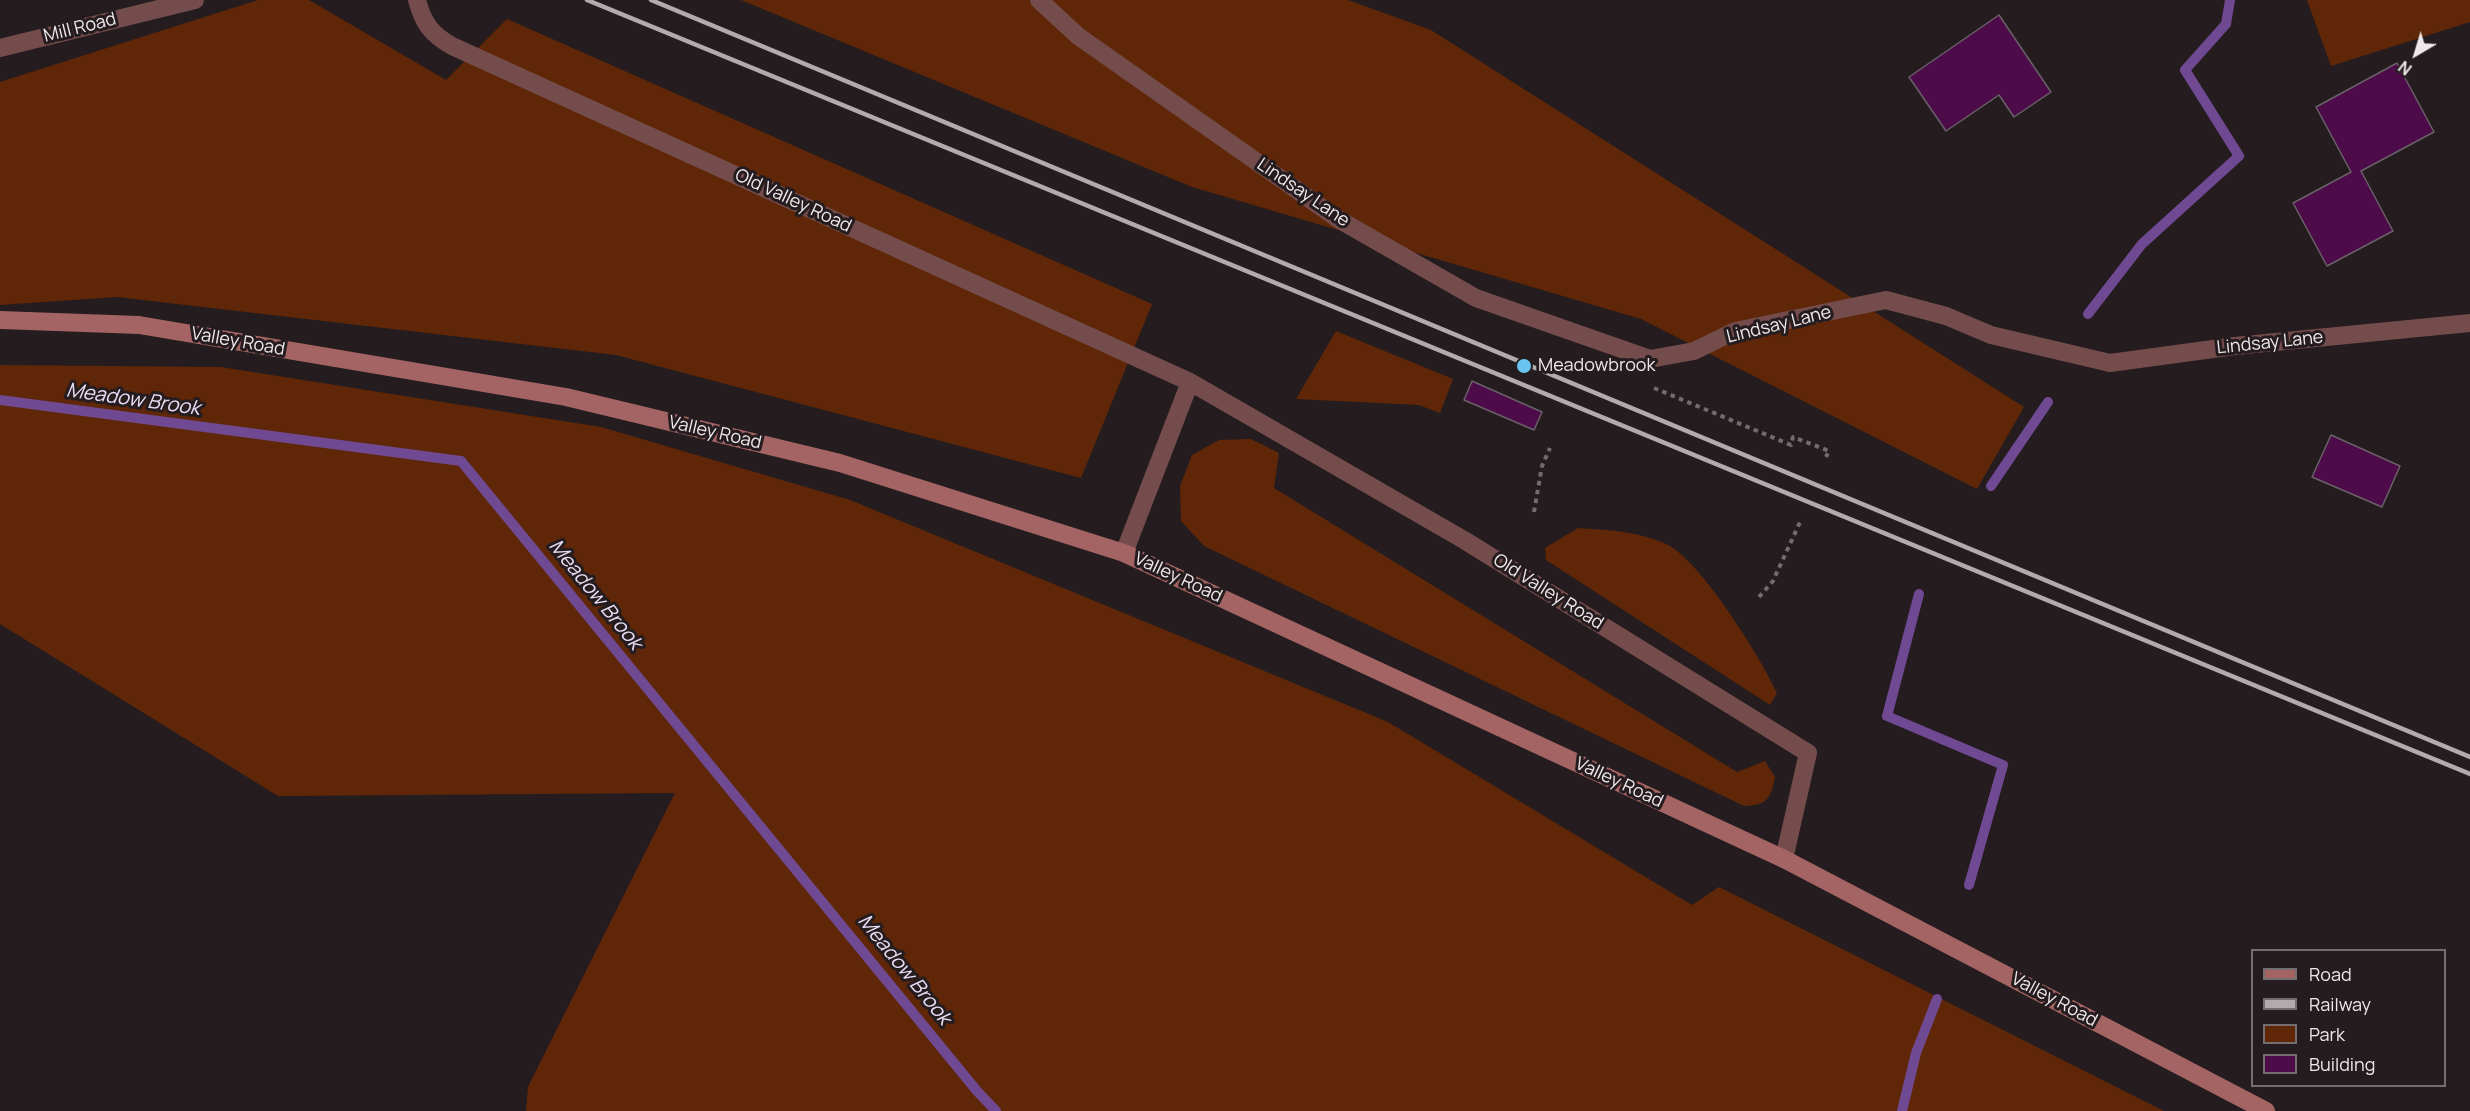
<!DOCTYPE html>
<style>
body{margin:0}
#map{position:relative;width:2470px;height:1111px;overflow:hidden;background:#251c1f;font-family:Manrope,sans-serif}
canvas{display:block}
.legend{position:absolute;left:2251px;top:949px;width:195px;height:138px;box-sizing:border-box;background:#251c1f;border:2px solid #756e70;margin:0;padding:8px 10px;list-style:none;font-size:18px;color:#eee8ea}
.legend li{display:flex;align-items:center;gap:12px;height:30px}
.legend b{width:30px;border:2px solid #756e70}
.north{position:absolute;left:2386px;top:24px;width:60px;height:60px;-webkit-text-stroke:4px #251c1f;paint-order:stroke;rotate:218deg;font-size:16px;font-weight:700;line-height:24px;text-align:center;color:#eee8ea}
.north::after{content:'';display:block;margin:auto;width:21px;height:27px;background:#eee8ea;clip-path:polygon(50% 0,100% 100%,50% 72%,0 100%)}
</style>
<div id="map">
<canvas width="2470" height="1111"></canvas>
<ul class="legend">
<li><b style="height:8px;background:#a36463"></b>Road</li>
<li><b style="height:8px;background:#b2abad"></b>Railway</li>
<li><b style="height:16px;background:#5f2708"></b>Park</li>
<li><b style="height:16px;background:#4d0c49"></b>Building</li>
</ul>
<div class="north">N</div>
</div>
<script>
const ctx = document.querySelector('canvas').getContext('2d');
ctx.lineJoin = 'round';
function fillPath(path, color) { ctx.fillStyle = color; ctx.fill(path, 'evenodd'); }
function stroke(path, color, width, dash) { ctx.strokeStyle = color; ctx.lineWidth = width; ctx.lineCap = dash ? 'butt' : 'round'; ctx.setLineDash(dash || []); ctx.stroke(path); }
function write(font, color, halo, rows, align = 'center') {
  ctx.font = font + ' Manrope,sans-serif'; ctx.lineWidth = 6; ctx.setLineDash([]); ctx.textBaseline = 'middle'; ctx.strokeStyle = halo; ctx.fillStyle = color; for (const [text, x, y, turn = 0] of rows) {
    ctx.save(); ctx.translate(x, y); ctx.rotate((+turn || 0) * Math.PI / 180); ctx.textAlign = isNaN(turn) ? turn : align; if (halo) ctx.strokeText(text, 0, 0); ctx.fillText(text, 0, 0); ctx.restore();
  }
}
const green = new Path2D(`
 M258 0H309L446 80 507 19 1152 304 1081 478 616 355 117 297 0 305V82Z
 M741 0H1348L1431 30 2024 407 1977 489 1641 319 1192 187Z
 M2307 0H2470V22L2331 66Z
 M1336 331 1453 379 1440 413 1419 405 1296 399Z
 M0 365 221 367 601 427 850 500 1388 722 1692 905 1719 887 2164 1111H526L528 1087 675 793 278 796 0 624Z
 M1251 439 1279 453 1274 488 1737 772 1765 761 1775 777C1771 799 1767 805 1744 806L1204 546 1181 521 1180 486 1192 455 1219 440Z
 M1578 528C1608 530 1636 531 1664 543 1698 556 1761 658 1777 693L1770 705 1546 560 1545 548Z`);
const stream = new Path2D(`
 M2088 314 2142 244 2239 156 2185 70 2226 24 2230 0
 M0 400 461 461 977 1091 996 1111
 M1991 486 2048 402
 M1919 594 1887 716 2003 765 1969 885
 M1902 1111 1916 1053 1937 999`);
const building = new Path2D(`
 M1999 15 2051 92 2014 117 1999 95 1946 131 1909 77Z
 M2397 63 2434 132 2361 171 2393 231 2327 266 2293 203 2351 172 2316 107Z
 M1472 381 1542 412 1534 430 1464 400Z
 M2331 435 2400 466 2382 507 2312 477Z`);
const path = new Path2D(`
 M1654 388 1791 445 1793 437 1829 451 1826 457
 M1534 512 1542 466 1550 448
 M1759 597 1773 581 1801 520`);
const street = new Path2D(`
 M417 0C423 23 431 34 452 46L1190 382 1464 540 1808 753 1784 859
 M1039 0 1078 36 1338 219 1476 298 1650 359 1694 351 1735 331 1886 300 1946 316 1991 335 2110 363 2235 346 2470 323
 M0 48 195 0
 M1124 553 1190 382`);
const secondary = new Path2D(`
 M0 320 139 325 566 397 840 463 1124 553 1784 859 2266 1111`);
const rail = new Path2D(`
 M587 0 2470 774
 M651 0 2470 757`);
const markers = [
 [1524,366,8,"#69c4f1"]
];
const streetNames = [
 ["Mill Road",80,28,-14],
 ["Lindsay Lane",1303,193,34],
 ["Old Valley Road",793,201,25],
 ["Lindsay Lane",1779,325,-14],
 ["Valley Road",238,342,10],
 ["Lindsay Lane",2270,343,-6],
 ["Valley Road",715,433,13],
 ["Valley Road",1178,578,25],
 ["Old Valley Road",1548,592,32],
 ["Valley Road",1619,783,25],
 ["Valley Road",2054,1000,28]
];
const poiNames = [
 ["Meadowbrook",1538,366]
];
const waterNames = [
 ["Meadow Brook",133,400,8],
 ["Meadow Brook",595,595,51],
 ["Meadow Brook",904,970,51]
];
fillPath(green, '#5f2708');
stroke(stream, '#704993', 10);
fillPath(building, '#4d0c49');
stroke(building, '#696168', 1.5);
stroke(path, '#736b6e', 4, [4.5, 4.5]);
stroke(street, '#734c4b', 18);
stroke(secondary, '#a36463', 18);
stroke(rail, '#b2abad', 4.5);
for (const [x, y, r, color] of markers) { const dot = new Path2D(); dot.arc(x, y, r, 0, 2 * Math.PI); ctx.fillStyle = color; ctx.fill(dot); stroke(dot, '#251c1f', 2); }
write('18px', '#eee8ea', '#251c1f', streetNames);
write('18px', '#eee8ea', '#251c1f', poiNames, 'left');
write('italic 20px', '#e8def3', '#251c1f', waterNames);
</script>
